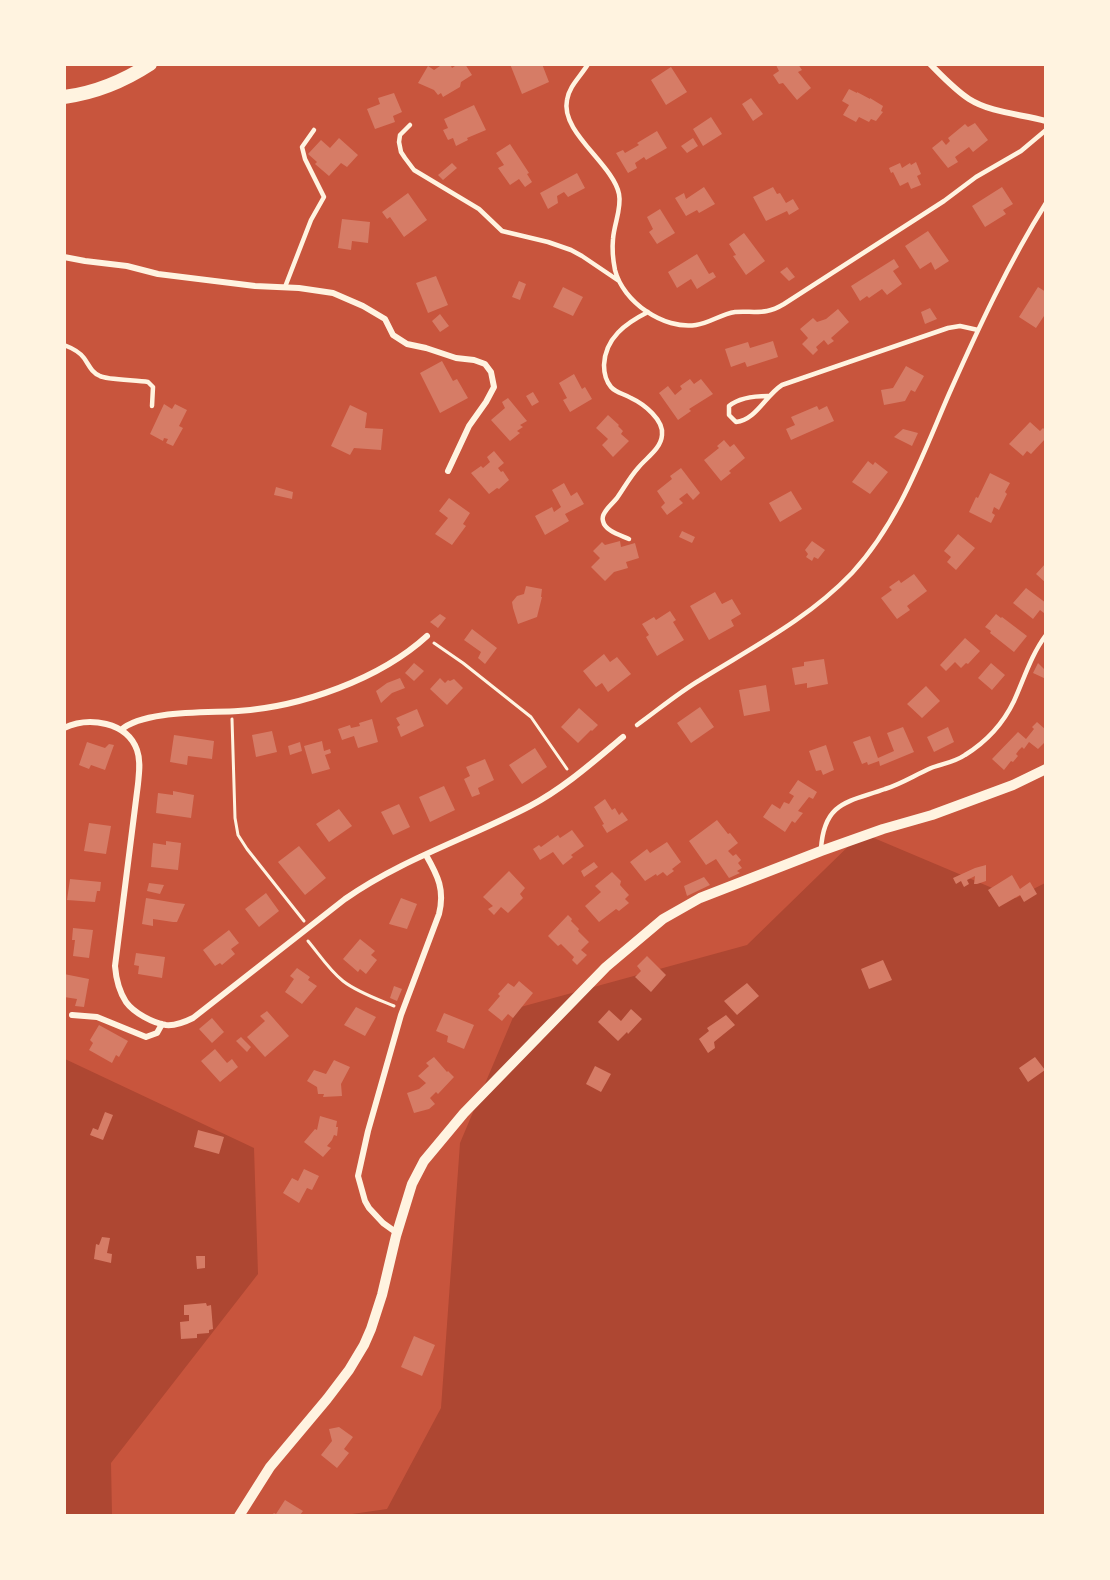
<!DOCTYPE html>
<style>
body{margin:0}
#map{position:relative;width:1110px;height:1580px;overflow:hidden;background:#c8553d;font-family:"Nunito Sans",sans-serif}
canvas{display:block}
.frame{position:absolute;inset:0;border:66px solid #fff3e0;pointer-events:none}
</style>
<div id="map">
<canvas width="1110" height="1580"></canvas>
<div class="frame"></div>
</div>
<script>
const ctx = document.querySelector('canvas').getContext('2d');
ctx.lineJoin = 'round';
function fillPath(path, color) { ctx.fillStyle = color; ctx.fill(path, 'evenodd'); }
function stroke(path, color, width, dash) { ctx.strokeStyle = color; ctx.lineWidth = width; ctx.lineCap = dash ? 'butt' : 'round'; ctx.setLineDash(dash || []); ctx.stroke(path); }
const green = new Path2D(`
 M862 833 1016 898 1045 883V1515L338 1516 387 1509 441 1408 460 1143 517 1008 747 945Z
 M65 1059 254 1148 258 1274 111 1463 112 1515 65 1516Z`);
const building = new Path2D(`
 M443 64H450L452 68 458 64H465L472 75 461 82 460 87 443 97 441 93 438 95 434 90 418 83 428 66 434 70Z
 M510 64H542L549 82 522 94Z
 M778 64H798L802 70 798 72 811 88 797 100 783 83 779 84 773 75 779 71 776 65Z
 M671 67 687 92 666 105 651 80Z
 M849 89 857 93V92L870 99V98L883 106 881 111 883 112 876 121 871 119 869 122 859 117 856 122 843 115 849 105 842 101Z
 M394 93 402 112 393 116 395 122 375 129 367 109 380 104 378 98Z
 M751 98 763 114 753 121 742 104Z
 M474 105 486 130 467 138 468 140 456 146 453 138 448 140 443 130 448 128 444 119Z
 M711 117 722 134 703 146 693 129Z
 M975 123 988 140 973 152 969 147 955 157 958 162 948 168 932 148 942 140 946 145 950 141 948 138 965 124 968 127Z
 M657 131 667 148 646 160 644 157 635 163 637 168 628 173 616 153 623 150 625 153 639 145 637 143Z
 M339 138 358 155 347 167 341 163 329 176 315 164 317 162 308 154 321 140 330 148Z
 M693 138 698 146 687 153 681 146Z
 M510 144 529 173 527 174 532 182 525 187 519 179 510 185 498 168 504 165 496 153Z
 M916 162 921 174 917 176 921 185 911 189 908 182 900 186 893 172 891 173 889 168 900 163 902 168 910 163 911 165Z
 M452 163 457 168 443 180 438 175Z
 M577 173 585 188 568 197 564 192 557 196 558 203 548 209 540 193Z
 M704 187 715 204 699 213 697 210 686 216 675 198 684 193 686 199Z
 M773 187 777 194 780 193 786 203 793 199 799 209 789 215 787 211 766 221 753 197Z
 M1002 187 1013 204 1003 210 1006 214 985 227 972 206Z
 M408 193 427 220 404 237 390 217 387 219 382 212Z
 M660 209 675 233 657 244 649 232 653 229 647 217Z
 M342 219 370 222 368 243 352 241 351 250 338 248Z
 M928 231 949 261 935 270 931 262 920 269 905 246Z
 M744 233 765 261 746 275 733 256 736 255 729 244Z
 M697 254 709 274 713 272 716 277 697 289 691 279 677 288 668 272Z
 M894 259 899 267 893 271 902 284 887 295 882 289 869 298 867 296 860 301 851 286Z
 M787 267 795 277 789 281 780 272Z
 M436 276 448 305 428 313 416 283Z
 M519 281 526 284 520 300 512 297Z
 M563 287 583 297 573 316 553 307Z
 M1038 287 1046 292V313L1036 328 1019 317Z
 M930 308 937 319 925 324 921 312Z
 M838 309 849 322 831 338 834 341 828 345 824 340 816 347 818 350 813 355 802 344 808 338 800 329 813 318 817 322 826 319Z
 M440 314 449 326 440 332 432 321Z
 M773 341 778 357 747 367 745 362 731 367 725 349 748 342 750 348Z
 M442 361 453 381 457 379 468 398 440 413 420 373Z
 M906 366 924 376 915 392 911 390 905 401 884 405 881 390 893 388Z
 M574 374 582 389 585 387 592 399 570 412 563 400 567 398 559 383Z
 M690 379 694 384 701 379 713 394 689 409 691 411 678 420 659 393 668 386 675 395 682 389 680 386Z
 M533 392 539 402 532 406 526 396Z
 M508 398 527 421 520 425 523 427 517 431 520 433 510 441 491 420 505 408 502 402Z
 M164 404 172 409 175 404 187 410 179 426 183 428 173 446 166 443 168 439 164 438 163 441 150 434Z
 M350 405 367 413 365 428 383 429 381 450 354 448 350 455 331 446Z
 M817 406 819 410 827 406 834 421 791 440 786 429 795 425 791 417Z
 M608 415 619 425 618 426 623 431 621 434 629 441 613 457 602 445 608 439 596 428Z
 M1030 422 1040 431 1043 428 1046 431V438L1031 454 1027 451 1023 456 1009 444Z
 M903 429 918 433 912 446 894 437Z
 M724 440 730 447 734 444 745 458 729 471 731 473 721 481 704 460 719 448 717 446Z
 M494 451 504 463 498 468 501 472 503 471 509 480 499 489 497 488 489 494 471 473 481 466 483 468 490 462 487 457Z
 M868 461 873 465 875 462 888 472 870 494 852 482Z
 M681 468 700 493 693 500 687 493 679 499 683 503 667 515 661 507 665 503 657 491 672 479 670 476Z
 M990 473 1010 483 1005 492 1007 494 999 510 994 507 992 513 995 515 991 523 969 512 976 497 978 498Z
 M564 483 571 496 577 492 584 504 565 514 569 521 545 535 535 516 552 507 554 512 561 507 552 490Z
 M276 487 293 492 292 499 274 495Z
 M791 491 802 509 780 522 769 503Z
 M449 498 470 513 463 524 466 526 452 545 435 534 448 518 439 511Z
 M682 531 695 537 692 543 679 537Z
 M958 534 975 548 956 570 947 562 951 557 944 551Z
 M620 541 621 547 635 543 639 558 626 562 628 568 614 572 605 581 591 567 600 558 593 551 602 542 605 545Z
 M812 541 825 550 818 559 814 557 812 561 806 557 808 554 805 550Z
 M1046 563V583L1036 574Z
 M914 574 927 591 907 606 910 610 897 619 881 598 892 590 889 587 899 580 901 583Z
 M526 586 542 589 541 597H542L537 617 518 624 513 608 512 602 517 596 524 594Z
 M1026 588 1046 603V611L1044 613 1040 610 1033 619 1013 603Z
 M715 592 722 604 732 599 741 614 731 620 734 626 709 640 690 606Z
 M670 611 676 620 673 622 684 640 657 656 646 637 649 635 642 624 654 617 656 620Z
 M440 614 446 618 438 628 430 622Z
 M996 614 1001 618 1002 617 1027 636 1014 652 990 633 991 631 985 627Z
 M472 629 497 648 485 664 478 658 481 652 464 640Z
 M965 638 980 651 968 664 966 663 961 668 955 662 946 671 940 665Z
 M604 654 610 662 617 657 631 674 608 692 602 683 596 687 583 671Z
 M824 659 828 684 807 688V683L795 685 792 668 804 666V662Z
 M414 663 424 671 414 681 405 673Z
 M991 663 1005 675 992 690 978 678Z
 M1038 663 1046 671V679L1033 673Z
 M400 678 405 688 392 693 381 703 376 691 387 683Z
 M440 678 445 683 448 680 450 681 454 679 463 688 447 705 430 689Z
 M766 685 770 711 744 716 739 690Z
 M926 686 940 701 922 718 907 704Z
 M700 707 714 727 691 743 677 723Z
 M579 708 598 725 592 731 591 730 578 743 561 727Z
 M417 709 424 726 401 737 397 727 400 725 396 718Z
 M372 719 378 742 358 748 354 736 342 740 338 729 350 725 351 728 360 726 359 723Z
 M1037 722 1046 730V741L1038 749 1029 742 1024 749 1022 747 1019 750 1016 754 1018 756 1013 762 1011 761 1004 770 992 759 1018 732 1026 739 1034 729 1032 727Z
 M903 727 914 752 880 766 879 761 868 765 867 762 862 764 853 742 870 736 878 758 894 751 887 733Z
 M948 727 954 742 934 752 927 737Z
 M272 731 277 752 256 757 252 735Z
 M174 735 214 741 212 759 188 756 187 765 170 762Z
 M322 741 324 751 330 749 331 753 325 755 330 769 312 774 304 746Z
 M87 742 105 748 109 744 114 745 105 770 91 765 89 769 79 765Z
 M300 742 302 751 290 755 288 746Z
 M826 745 834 770 823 775 821 770 816 771 809 751Z
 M535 748 547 767 522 784 509 765Z
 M485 759 494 780 478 788 480 794 472 797 464 779 470 776 466 767Z
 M798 780 817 792 813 799 809 797 798 811 803 813 795 823 792 821 785 832 763 817 772 804 780 809 784 802 789 804 794 796 789 793Z
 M444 786 455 810 430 822 419 797Z
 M173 791 194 795 191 818 156 813 158 793 173 795Z
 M605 799 612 810 615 808 619 815 622 812 628 820 607 833 602 825 604 824 594 807Z
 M399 804 410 827 393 835 381 812Z
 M339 809 352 826 329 842 316 824Z
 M717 820 728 834 730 833 738 843 728 851 733 856 736 854 741 860 738 863 742 868 737 871 740 873 729 878 716 859 706 865 689 841Z
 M89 823 111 826 106 854 84 851Z
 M572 830 584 846 571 855 573 857 563 865 553 852 540 860 533 849 539 845 541 847 558 835 560 838Z
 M166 841 181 843 178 870 151 867 153 843 166 845Z
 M667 842 681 862 672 869 674 871 667 876 663 872 657 876 656 874 645 881 630 862 647 849 650 853Z
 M299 846 326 878 305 895 278 862Z
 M594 862 598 867 584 877 581 871Z
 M986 865V881L977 884H974L975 876 967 880 969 884 964 887 961 881 956 884 953 878 975 868Z
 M509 871 525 888 520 894 523 898 508 913 501 907 494 915 488 909 493 906 483 897Z
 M612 872 621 881 620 885 629 895 625 899 629 903 619 911 616 909 599 922 585 906 601 892 595 886Z
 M1012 875 1020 889 1030 882 1037 894 1024 902 1020 895 999 907 988 890Z
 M704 877 710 885 687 896 684 886Z
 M70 879 101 882 100 891H97L95 902 67 900Z
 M149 883 164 885 160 894 147 891Z
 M266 893 279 911 259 927 245 909Z
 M146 898 176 903 185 904 177 922H173L153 919V926L142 924Z
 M401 898 417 904 407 929 389 924Z
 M568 915 572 919 571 921 579 929 578 931 589 942 581 950 587 955 577 965 572 960 574 957 561 944 558 946 548 936Z
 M73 928 93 930 89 958 73 956 75 940H72Z
 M229 930 239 943 231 949 235 954 222 965 220 963 215 966 203 950Z
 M360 939 375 951 371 955 377 960 366 974 360 969 358 972 343 959Z
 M136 953 165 957 162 978 138 974 139 966 134 965Z
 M647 956 666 975 651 992 635 977 641 971 637 966Z
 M883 960 892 980 869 989 861 969Z
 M297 968 310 977 308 980 317 986 302 1004 285 992 294 979 290 976Z
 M64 974 89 979 84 1007 75 1006 77 999 64 997Z
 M519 981 533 993 513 1018 508 1014 502 1021 488 1010 500 996 498 994 508 983 514 987Z
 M747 983 759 996 737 1015 724 1001Z
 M394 986 402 989 397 1001 390 998Z
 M356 1007 376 1017 365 1036 344 1025Z
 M631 1009 642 1019 628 1034 627 1032 618 1041 598 1022 609 1010 621 1021Z
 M267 1011 289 1036 265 1057 247 1037 265 1021 260 1016Z
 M444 1013 474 1025 464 1049 447 1042 448 1036 436 1031Z
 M726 1015 735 1025 714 1042 715 1048 708 1053 699 1039 709 1031 707 1028Z
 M212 1018 224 1032 212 1043 199 1029Z
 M99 1025 128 1041 119 1057 116 1055 112 1063 89 1050 93 1043 90 1040Z
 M241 1037 251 1047 247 1052 236 1041Z
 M215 1049 227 1063 232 1059 238 1067 220 1082 201 1061Z
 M434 1057 447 1072 448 1071 454 1077 438 1094 436 1092 430 1098 435 1104 429 1109 414 1113 407 1093 419 1089 426 1083 418 1076 429 1066 426 1063Z
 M1035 1057 1045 1070 1028 1082 1019 1068Z
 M334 1060 350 1067 341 1084 342 1096 323 1097 324 1094H318L317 1087 307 1081 314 1070 326 1074Z
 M595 1066 611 1074 601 1092 586 1084Z
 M105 1112 113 1115 103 1140 90 1135 93 1128 98 1130Z
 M320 1116 337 1121 336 1127H338L337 1136 334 1135 332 1140 327 1146 331 1148 323 1157 304 1142 315 1129 317 1130Z
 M198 1130 224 1137 219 1154 194 1147Z
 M304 1169 319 1176 312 1190 307 1188 299 1203 283 1193 292 1178 298 1181Z
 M102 1237 110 1238 107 1253 112 1254 111 1263 94 1259 96 1244 99 1245Z
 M196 1256H205V1268L197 1269Z
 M206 1303 207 1306 211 1305 213 1329 209 1330V1333L197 1334V1338L181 1339 180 1322 189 1321V1315H184V1305Z
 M414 1336 435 1345 422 1376 401 1367Z
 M339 1427 353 1437 344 1449 349 1453 337 1468 321 1455 332 1441 329 1429Z
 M285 1500 303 1511 300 1515H272L274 1513 276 1514Z`);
const path = new Path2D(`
 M434 643 463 663 531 717 567 769
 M232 719 235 818 238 835 247 849 304 921
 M308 941C319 954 329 970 343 981 357 992 377 999 394 1006`);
const service = new Path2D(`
 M588 64C581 76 569 86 567 100 560 132 613 164 619 194 622 208 614 224 613 239 612 249 613 260 615 270 623 302 664 330 696 325 710 323 721 314 735 312 746 311 757 313 767 311 773 310 779 307 784 304L944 201 976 177 1021 151 1046 130
 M410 125 400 135 399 142 401 152 405 158 414 170 479 209 502 231 548 242 571 250 582 256 619 281
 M285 287 311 220 324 197 305 159 302 147 314 130
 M64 345C72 348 79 351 84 358 89 365 91 372 100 376 107 380 137 380 148 382L153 387 152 406
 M768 396C755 396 740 397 729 406V415L736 422C756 420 765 396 782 385L948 328 960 326 978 330
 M629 539C620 535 605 531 603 521 602 518 603 515 605 512 608 507 613 503 617 498 624 488 630 477 638 468 646 458 661 449 662 435 664 420 644 404 631 398 625 394 616 393 611 387 606 381 604 373 604 365 605 338 626 323 648 312
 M637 725C658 710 678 693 700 680 753 647 808 619 852 573 899 522 922 456 949 394 978 329 1008 264 1046 203
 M821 849C824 801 849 802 885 789 901 784 915 775 931 768 942 764 955 762 965 755 986 742 1003 724 1014 701 1024 679 1031 655 1046 635`);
const minor = new Path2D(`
 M930 64C942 76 955 90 969 99 991 113 1021 114 1046 121
 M64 257 85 261 127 266 158 274 255 286 299 288 333 293 363 306 385 319 393 335 407 344 426 348 456 358 474 360 485 364 491 372 494 387 486 402 469 426 448 471
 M64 728C89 716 127 722 137 750 141 761 139 773 138 784L115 966C116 979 119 991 126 1002 134 1013 153 1023 166 1025 176 1026 185 1022 193 1018L345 899C402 859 469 838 530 806 564 788 593 762 623 737
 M121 730C143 710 208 713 238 711 301 707 380 679 427 636
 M72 1015 97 1017 146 1037 157 1033 162 1024
 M397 1233 383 1223 369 1208 365 1201 358 1176 368 1131 401 1015 439 914C445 890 438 876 426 855`);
const tertiary = new Path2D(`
 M239 1516 270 1467 327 1399 349 1370 364 1345 371 1329 382 1295 396 1236 412 1184 424 1161 464 1113 606 967 663 919 700 898 821 851 883 829 932 815 1013 785 1046 769`);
const primary = new Path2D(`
 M64 97C95 93 124 81 150 64`);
fillPath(green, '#ae4732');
fillPath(building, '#d67c66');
stroke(path, '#fff3e0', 3);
stroke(service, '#fff3e0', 4.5);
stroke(minor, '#fff3e0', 6);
stroke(tertiary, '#fff3e0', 10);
stroke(primary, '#fff3e0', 14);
</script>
